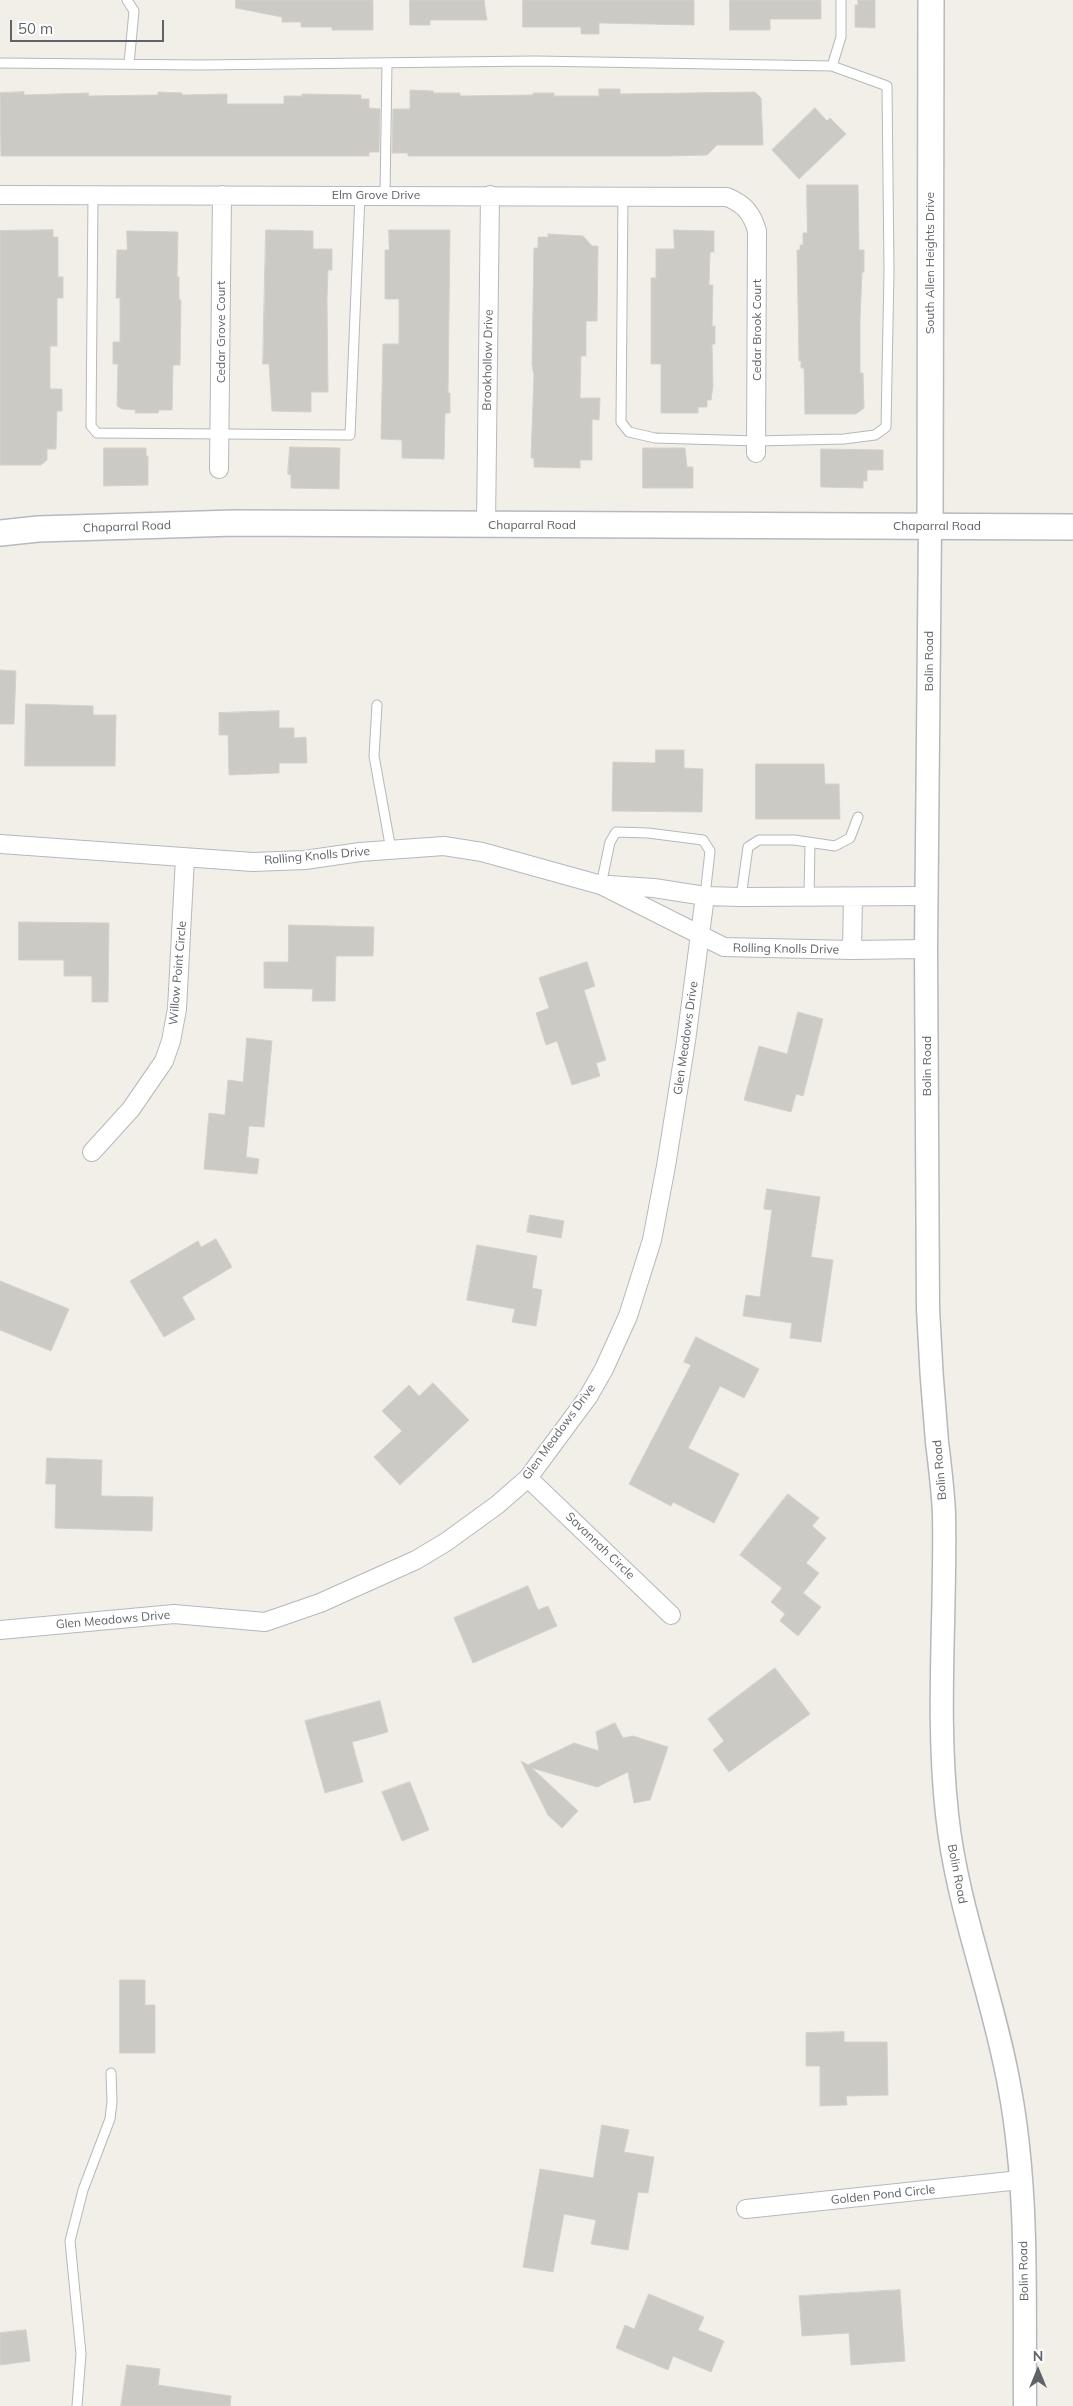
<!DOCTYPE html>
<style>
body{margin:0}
#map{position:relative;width:1073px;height:2406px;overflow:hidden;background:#f1efe8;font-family:Mulish,sans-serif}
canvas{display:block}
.north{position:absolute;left:1013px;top:2346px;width:50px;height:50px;-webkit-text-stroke:4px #fff;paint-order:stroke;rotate:0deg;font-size:14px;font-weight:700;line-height:20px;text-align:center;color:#5f6368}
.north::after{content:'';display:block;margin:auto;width:18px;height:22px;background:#5f6368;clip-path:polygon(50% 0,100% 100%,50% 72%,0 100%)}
.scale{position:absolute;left:10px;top:20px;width:154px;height:22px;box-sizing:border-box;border:2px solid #5f6368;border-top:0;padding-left:6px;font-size:15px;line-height:18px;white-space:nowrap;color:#5f6368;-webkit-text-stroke:4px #fff;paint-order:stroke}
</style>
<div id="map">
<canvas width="1073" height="2406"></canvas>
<div class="north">N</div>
<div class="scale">50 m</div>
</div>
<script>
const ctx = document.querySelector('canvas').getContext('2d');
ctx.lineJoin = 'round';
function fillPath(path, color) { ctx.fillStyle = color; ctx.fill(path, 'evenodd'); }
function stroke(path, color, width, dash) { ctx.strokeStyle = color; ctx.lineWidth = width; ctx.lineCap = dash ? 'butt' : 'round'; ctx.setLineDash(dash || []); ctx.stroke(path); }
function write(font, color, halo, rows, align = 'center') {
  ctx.font = font + ' Mulish,sans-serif'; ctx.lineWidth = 4; ctx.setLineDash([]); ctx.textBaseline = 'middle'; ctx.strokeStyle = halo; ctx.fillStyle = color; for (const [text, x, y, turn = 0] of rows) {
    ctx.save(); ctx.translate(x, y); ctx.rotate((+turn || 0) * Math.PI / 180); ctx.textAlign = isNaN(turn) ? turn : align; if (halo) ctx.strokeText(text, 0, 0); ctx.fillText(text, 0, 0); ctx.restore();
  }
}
const building = new Path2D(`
 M236 0H373V30H332V27H301V22H282V17L236 8Z
 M410 0H484L487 20H430V25H410Z
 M523 0H694V25L601 23H599V34H581V27H523Z
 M730 0H821V19H770V30H730Z
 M858 0H875V28L855 27V5H858Z
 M599 89H620V94L755 92 761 98 763 145H717L707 155 667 156H408V153H392L393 109H410V90L433 91V93H460V96L533 95V93H554V96H599Z
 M24 92V95L89 93 88 96 158 95V92L182 93V95L227 94V104H284V96H302V94L361 95V99H369V108L380 109 379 152H369V156H1L0 93Z
 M815 108 827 121 830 118 846 134 799 179 772 150Z
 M807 185H858L859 250H864V272H862L860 320V373H863L864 408 856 414H805L804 368H801V361H799L797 250H800V245H803V233H807Z
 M53 230V237H58V277H63V298H57V346H50V389H62V411H57L56 449H47V460L41 465H0V231Z
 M266 230 313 231V249H332V270H328L327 299 328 392H311V412L272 411 269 364H263Z
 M389 230H450L448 393H450V413H445L444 459 402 458V440L381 439 383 344H399V299H385V250H389Z
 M674 230 714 231V252H710L709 285H713L712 326H715V344H712L713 386 711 400H707V407H698V413H661V364H651V278H656V249H674Z
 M127 231 178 232 177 277H179V300H181L180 365H173L172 410H159L158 413H135L136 410 122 409 117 406 118 364H113V342H120V298H116L117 250H127Z
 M548 234 583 236 592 246H598L597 321H586V356H581L580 398H600L599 420 592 419V460H580V468L534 467V458H531L534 375 532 365 534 248H538V237H548Z
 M290 447 340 448 339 489 291 488V475L288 474Z
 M104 448H146V456H148V485L104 486Z
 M643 448H685L687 467H693V488H643Z
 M821 449 883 450V470H867V481H863V488L821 487Z
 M0 670 16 671 14 724H0Z
 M26 704 93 706V715H116L115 766H25Z
 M279 711V728H294V738L306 737 307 763H279V773L229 775 228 735H219V713Z
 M656 750H684V768L703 769 702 812 612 811 613 762 655 763Z
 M756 764H824L825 784H839L840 819H756Z
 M19 922 109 923 108 1002H92V976H64V960H19Z
 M289 925 374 927 373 956H336L335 1001H312L313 989 264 988V962H288Z
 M587 962 595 986 584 990 606 1060 596 1063 600 1076 572 1085 557 1041 546 1045 536 1013 549 1008 539 978Z
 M798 1012 823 1019 803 1096 796 1094 791 1112 744 1100 759 1046 787 1054Z
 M247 1038 272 1041 264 1127 249 1126 246 1157 259 1159 257 1174 204 1169 209 1113 225 1115 228 1080 243 1082Z
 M767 1189 820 1197 811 1257 833 1260 821 1342 790 1338 792 1323 743 1316 746 1295 760 1297 772 1210 764 1209Z
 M530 1215 564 1221 561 1238 527 1232Z
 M216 1239 232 1267 182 1297 195 1319 164 1337 130 1281 198 1241 201 1247Z
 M477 1245 537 1256 532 1288 542 1290 536 1326 512 1322 515 1309 467 1300Z
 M0 1281 69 1309 51 1351 0 1330Z
 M696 1337 759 1369 744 1398 720 1386 688 1448 739 1474 714 1523 673 1502 671 1506 629 1484 691 1365 684 1362Z
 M433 1383 469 1420 400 1485 374 1457 402 1431 382 1411 409 1385 419 1396Z
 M47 1458 102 1460 101 1496 153 1497 152 1531 55 1528 56 1484H46Z
 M788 1494 819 1518 812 1526 826 1538 806 1563 819 1573 803 1593 821 1607 798 1636 780 1621 785 1614 771 1602 782 1588 740 1555Z
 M528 1586 538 1610 548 1606 557 1626 473 1663 454 1618Z
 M775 1668 810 1714 729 1772 713 1750 724 1741 708 1719Z
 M380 1701 388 1732 352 1742 363 1782 325 1793 305 1721Z
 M615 1723 623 1738 633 1736 668 1747 650 1800 634 1803 628 1772 597 1787 532 1768 578 1811 562 1828 548 1815 521 1761 528 1765 574 1743 599 1751 596 1732Z
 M410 1782 429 1830 402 1841 382 1792Z
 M120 1980H145V2005H155V2053H120Z
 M844 2032V2042H887L888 2095 846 2096 847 2105 820 2106V2066H806V2033Z
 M602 2125 629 2130 624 2152 654 2157 648 2193 638 2192 628 2250 591 2244 596 2220 564 2214 553 2272 523 2267 540 2169 593 2178Z
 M900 2290 905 2361 851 2365 849 2333 802 2336 799 2296Z
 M649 2294 704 2317 698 2330 724 2341 711 2372 673 2356 668 2370 616 2348 625 2325 634 2329Z
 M26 2330 30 2361 0 2365V2333Z
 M127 2365 160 2369 158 2385 231 2396 230 2406H121Z`);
const service = new Path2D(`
 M127 0 134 11 129 64
 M0 63 200 65 535 61 832 66 887 86 889 271 886 427 875 435 844 439 756 441 655 438 629 432 621 422 623 195
 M832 66 841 37V0
 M93 195 91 426 97 433 350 435 360 195
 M385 195 387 63
 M377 705 374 756 391 850
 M601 885 610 842 616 832 648 833 703 840 710 851 705 896
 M741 897 748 847 759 840H794L835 846 850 838 858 817
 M809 897 810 843
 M77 2406 81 2354 70 2241 83 2190 110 2119 112 2102 111 2073`);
const minor = new Path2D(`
 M0 195 727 197C744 204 752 213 757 231L756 453
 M219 469 222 195
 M486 525 490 195
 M0 844 253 862 305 860 360 852 444 846 482 852 601 885 724 947 852 950 926 949
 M609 885 654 888 705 896 741 897 927 896
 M852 950 853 897
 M92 1152 131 1109 164 1061 171 1041 177 1009 185 858
 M528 1478 671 1615
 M0 1630 174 1614 265 1622 320 1603 416 1560 446 1542 497 1505 528 1478 588 1397 604 1369 628 1316 652 1240 666 1166 686 1041 705 896
 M746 2209 1020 2180`);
const tertiary = new Path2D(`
 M930 526 926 949 928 1309C930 1354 933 1398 937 1442 940 1467 943 1490 944 1514 946 1615 936 1714 947 1814 957 1909 994 1997 1010 2090 1029 2194 1024 2301 1025 2406`);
const secondary = new Path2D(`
 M930 526 931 0
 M0 533 38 529 234 523 1073 527`);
const streetNames = [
 ["Elm Grove Drive",376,195],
 ["South Allen Heights Drive",930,263,-90],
 ["Cedar Brook Court",757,330,-90],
 ["Cedar Grove Court",221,332,-90],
 ["Brookhollow Drive",488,360,-89],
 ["Chaparral Road",532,525],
 ["Chaparral Road",937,526],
 ["Chaparral Road",127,527,-2],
 ["Bolin Road",929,661,-90],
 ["Rolling Knolls Drive",317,856,-5],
 ["Rolling Knolls Drive",786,949,1],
 ["Willow Point Circle",178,973,-85],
 ["Glen Meadows Drive",686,1038,-82],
 ["Bolin Road",927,1066,-90],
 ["Glen Meadows Drive",559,1432,-54],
 ["Bolin Road",940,1470,-95],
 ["Savannah Circle",600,1546,44],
 ["Glen Meadows Drive",113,1620,-5],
 ["Bolin Road",957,1874,79],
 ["Golden Pond Circle",883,2195,-6],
 ["Bolin Road",1024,2271,-91]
];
fillPath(building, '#cccac5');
stroke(building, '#d6d1c6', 1);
stroke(service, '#b5b8bc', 11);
stroke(minor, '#b5b8bc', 20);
stroke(tertiary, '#b5b8bc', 25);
stroke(secondary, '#b6babf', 28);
stroke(service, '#fff', 9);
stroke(minor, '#fff', 18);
stroke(tertiary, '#fff', 22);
stroke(secondary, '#fff', 25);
write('12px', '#5f6368', '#fff', streetNames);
</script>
